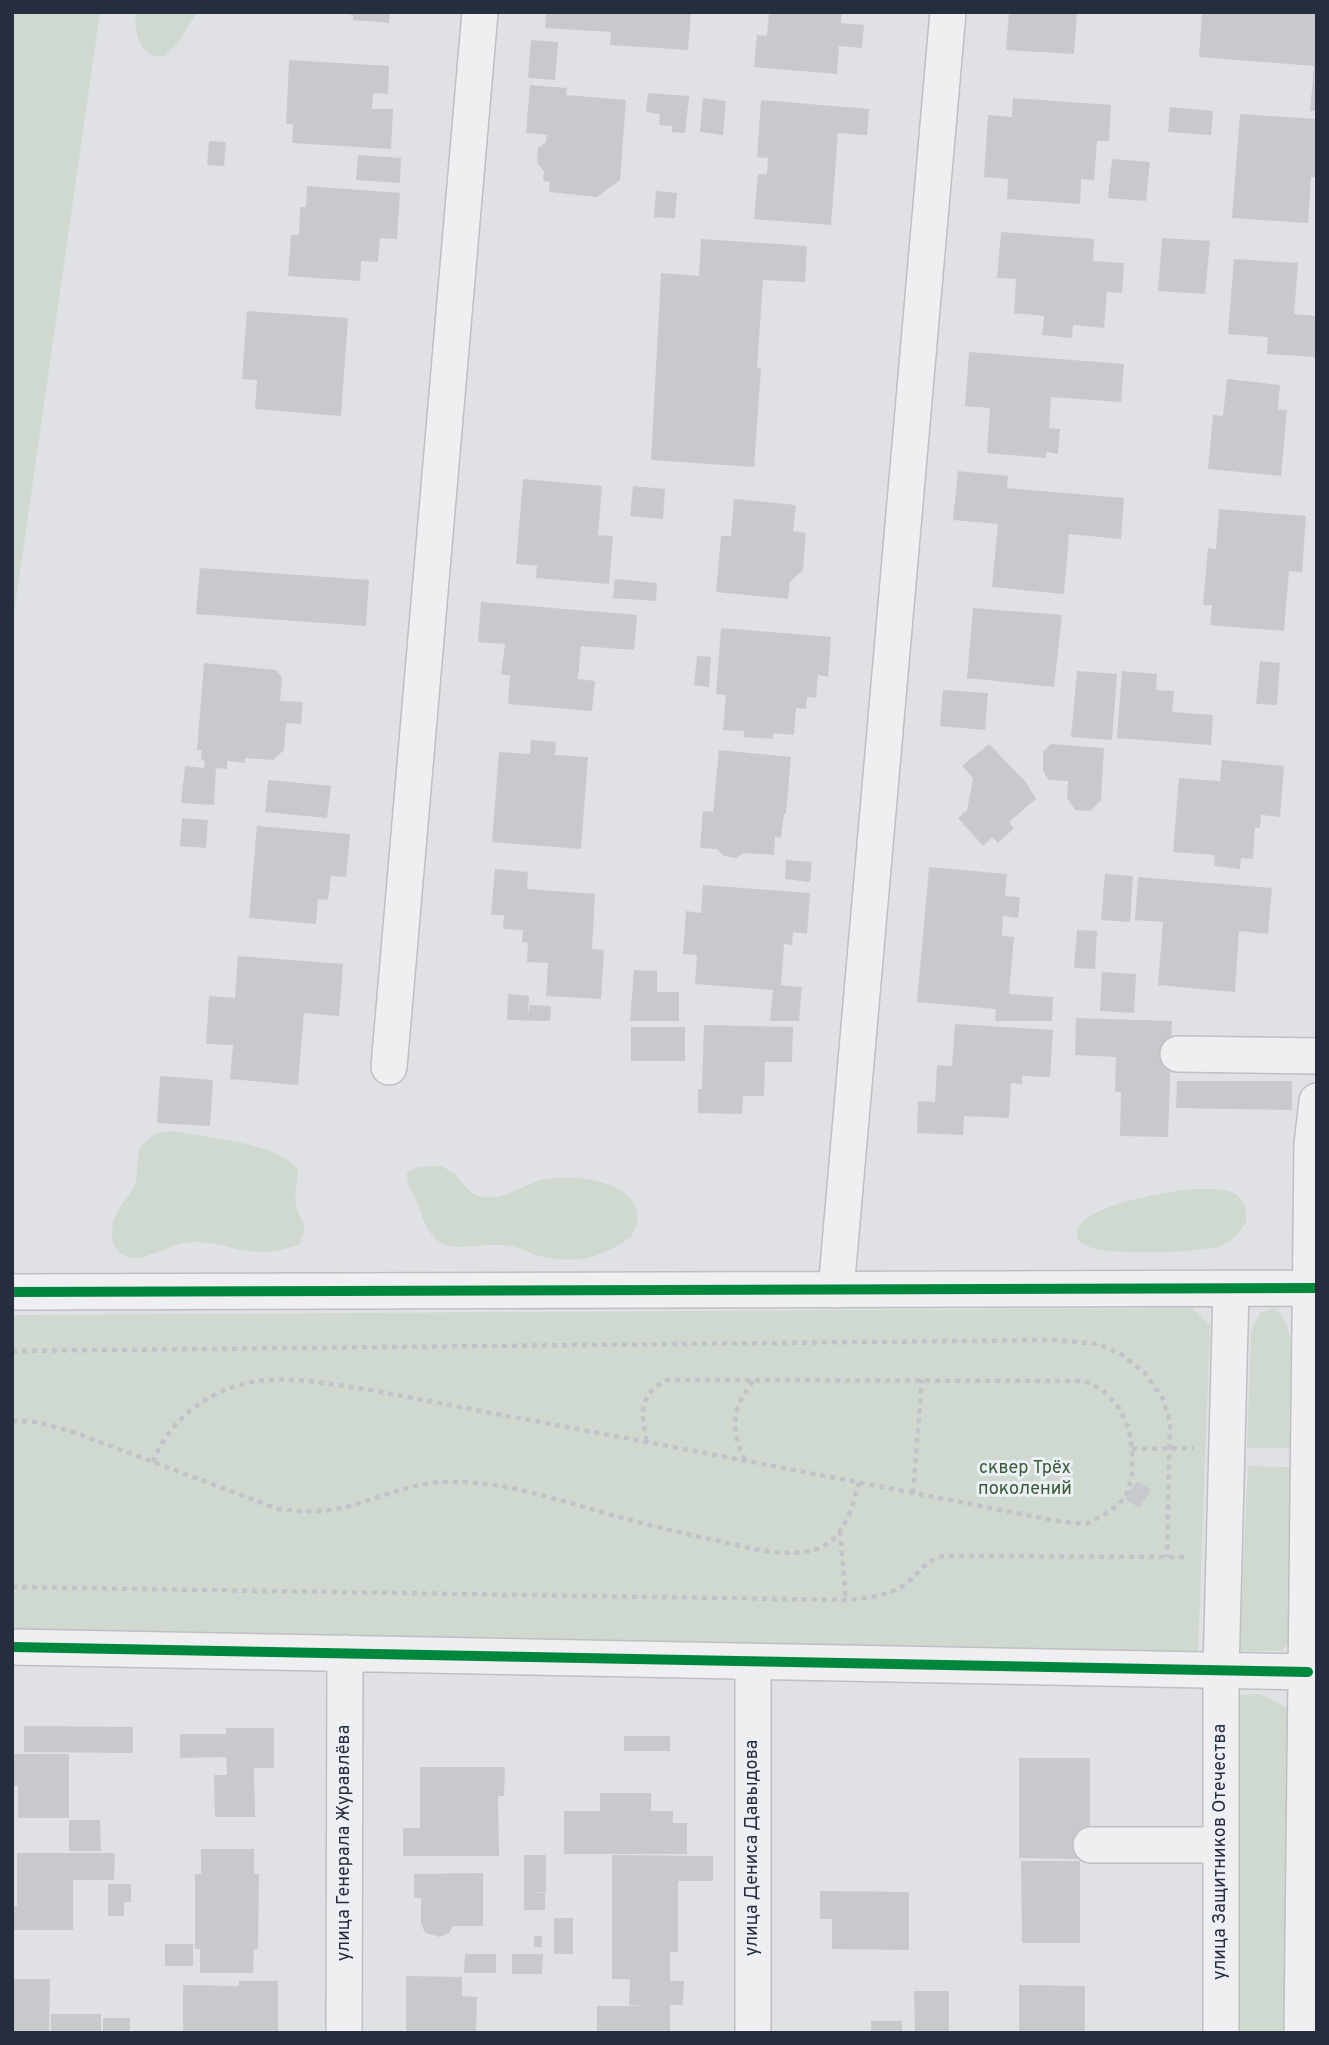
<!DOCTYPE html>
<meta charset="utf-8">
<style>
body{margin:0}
#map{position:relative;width:1329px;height:2045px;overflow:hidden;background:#e0e1e5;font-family:Overpass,sans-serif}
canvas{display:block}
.frame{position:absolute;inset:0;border:14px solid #262d3f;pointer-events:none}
</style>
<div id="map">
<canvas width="1329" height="2045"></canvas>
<div class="frame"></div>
</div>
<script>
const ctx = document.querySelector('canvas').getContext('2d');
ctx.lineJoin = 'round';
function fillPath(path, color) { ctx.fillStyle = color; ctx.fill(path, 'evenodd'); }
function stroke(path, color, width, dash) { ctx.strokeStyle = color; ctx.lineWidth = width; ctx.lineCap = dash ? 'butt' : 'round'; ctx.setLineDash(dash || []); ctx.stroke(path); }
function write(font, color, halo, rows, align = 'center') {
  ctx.font = font + ' Overpass,sans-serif'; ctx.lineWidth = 6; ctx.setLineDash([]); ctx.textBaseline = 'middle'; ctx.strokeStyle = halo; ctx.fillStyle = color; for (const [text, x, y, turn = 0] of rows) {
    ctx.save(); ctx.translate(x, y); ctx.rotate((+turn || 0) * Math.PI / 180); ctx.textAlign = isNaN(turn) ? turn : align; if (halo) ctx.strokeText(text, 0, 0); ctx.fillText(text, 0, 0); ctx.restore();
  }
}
const green = new Path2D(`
 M12 12H100L12 628Z
 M135 12H197L178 43 163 57C137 55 136 34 135 12Z
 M173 1131C207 1138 276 1142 298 1169 298 1181 294 1192 296 1203 299 1223 311 1223 299 1245 287 1248 275 1252 262 1252 235 1252 212 1238 184 1243 166 1246 139 1266 122 1254 110 1247 110 1227 116 1215 121 1204 130 1196 135 1184 139 1171 134 1153 144 1143 152 1134 162 1132 173 1131Z
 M442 1166C446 1169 452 1172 456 1175 464 1185 470 1196 485 1197 506 1200 522 1185 541 1180 568 1172 637 1180 638 1217 638 1223 634 1231 631 1237 599 1259 579 1264 540 1256 531 1254 523 1249 515 1247 469 1237 437 1270 419 1207 414 1191 407 1191 407 1172L420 1167Z
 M1194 1189C1222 1189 1249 1186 1246 1223 1240 1231 1232 1242 1223 1245 1202 1253 1095 1258 1080 1242 1077 1239 1077 1236 1077 1232 1080 1205 1171 1191 1194 1189Z
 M1192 1308 1210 1325 1198 1653 12 1637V1315Z
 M1274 1308C1286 1317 1288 1328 1291 1342L1290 1448H1247L1251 1331 1260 1313Z
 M1248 1466 1291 1467 1288 1644 1282 1651H1239Z
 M1260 1694 1289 1709 1286 2033H1233L1235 1695Z`);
const building = new Path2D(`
 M348 12H390L389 23 353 20V15L347 14Z
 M546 12H691L688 50 610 45 611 32 545 28Z
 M769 12H842L841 23 864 25 862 48 839 46 837 74 754 67 757 35 767 36Z
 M1009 12H1077L1074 54 1006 50Z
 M1202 12H1317V111H1310L1314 66 1199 57Z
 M531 40 558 42 555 80 528 78Z
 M289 60 389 66 388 94 373 93 372 109H393L391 149 292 143 293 124H286Z
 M530 85 567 88 566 95 626 100 620 180 597 197 549 192 550 182 543 181 544 171 537 163 538 148 546 142 547 135 526 133Z
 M648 93 689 96 685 133 672 132V126L659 125 660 114 646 112Z
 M703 98 726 101 723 135 700 132Z
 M1013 98 1111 105 1109 141H1097L1094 180 1081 179 1080 204 1007 199 1008 179 984 177 988 115 1012 117Z
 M761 100 869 109 867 135 838 133 831 225 754 219 758 174H767L768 158 757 157Z
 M1170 107 1213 111 1211 135 1168 132Z
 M1240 114 1317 119V177H1311L1308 223 1232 218Z
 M209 141 226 142 224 166 207 165Z
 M358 155 401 158 400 183 356 180Z
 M1112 159 1150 162 1146 201 1108 198Z
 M307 186 400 193 397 239 380 238 378 262 361 261 360 281 288 276 291 235H299L300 207H306Z
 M656 191 677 193 675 218 654 217Z
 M1001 232 1094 239 1093 261 1124 263 1122 293 1107 292 1104 328 1073 325 1072 338 1042 335 1044 316 1014 313 1016 279 997 278Z
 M1162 238 1210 241 1205 294 1158 291Z
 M701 239 807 246 805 282 763 280 757 368 761 369 754 467 651 460 661 273 699 276Z
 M1234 259 1298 263 1294 314 1317 316V357L1267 354 1268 337 1228 334Z
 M247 311 348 318 341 416 255 409 257 380 242 379Z
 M969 352 1124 364 1121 402 1051 397 1049 428 1060 429 1058 454 1046 452V458L987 453 990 408 965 406Z
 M1227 379 1280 385 1278 409 1287 410 1281 476 1208 469 1213 415 1223 416Z
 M958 471 1008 476 1007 488 1124 498 1121 539 1069 534 1064 594 992 587 998 524 953 520Z
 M523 479 602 486 598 535 613 536 609 584 536 578 537 566 516 564Z
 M633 486 665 489 663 519 630 516Z
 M734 499 796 505 793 531 806 533 803 570 790 582 788 599 716 592 721 536H731Z
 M1219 509 1306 516 1302 572 1289 571 1284 631 1210 625 1212 605H1203L1208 548 1216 549Z
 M200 568 369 580 366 626 196 614Z
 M615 579 657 583 656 601 613 598Z
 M481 602 637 615 634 650 581 646 578 679 595 681 592 711 508 704 510 675H501L505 644 478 642Z
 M973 608 1062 615 1054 687 967 678Z
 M721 628 831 637 828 677 818 675 816 698 807 697 806 709 796 708 794 735 773 733V739L744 737V731L723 730 726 695 716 694Z
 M697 656 711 657 709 687 694 685Z
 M1260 661 1280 663 1277 705 1256 704Z
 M204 663 276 670 282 678 280 701 303 702 301 724 286 723 284 750 273 760 245 758V763L227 761V769L216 768 214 805 181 803 185 766 204 768 205 761 201 760 202 750H197Z
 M1077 671 1117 674 1112 740 1071 737Z
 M1122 671 1157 674 1156 690 1174 691 1172 712 1213 715 1211 745 1117 738Z
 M943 690 988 693 985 730 940 726Z
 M531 740 556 742 555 755 588 757 581 849 492 842 499 752 530 754Z
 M989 744 1025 781 1036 799 1009 822 1014 828 998 843 992 837 983 846 958 818 967 810 973 778 962 766Z
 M1051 744 1104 748 1101 800 1091 811 1075 810 1067 798 1068 781 1049 780 1043 771V752Z
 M719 750 791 757 786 814H784L781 838 775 837 774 855 744 853 736 858 724 856 717 849 700 848 703 811 713 812Z
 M1222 760 1284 766 1280 817 1261 815 1260 828 1255 827 1253 859 1241 858 1240 869 1214 866 1215 855 1173 852 1179 778 1220 781Z
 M268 780 331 786 327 818 265 812Z
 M182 818 208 820 206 848 180 846Z
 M257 826 350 834 346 877 331 876 328 900 318 899 316 924 249 918Z
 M786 860 812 862 810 882 785 879Z
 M929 867 1007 874 1005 896 1020 897 1018 918 1003 916 1002 936 1014 937 1009 994 1053 997 1052 1021H995L996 1009 917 1002Z
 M495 869 528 872 527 889 595 894 592 949 604 950 601 999 546 996 548 963 527 962 528 943 522 942 523 930 503 929 504 915H491Z
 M1105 874 1133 876 1130 922 1101 920Z
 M1138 877 1272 888 1268 934 1239 931 1235 992 1158 985 1163 922 1135 920Z
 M703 885 810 893 807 934 793 932 792 945 784 944 781 985 802 987 799 1021H770L773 990 695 984 697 955 683 954 686 911 701 913Z
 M1077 930 1097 931 1095 969 1074 968Z
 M238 956 343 964 339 1016 304 1013 298 1085 230 1079 233 1045 206 1044 209 996 235 998Z
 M634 970 657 971V992H679V1021H630Z
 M1102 972 1136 974 1134 1013 1100 1011Z
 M508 994 529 996 528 1016 530 1005 551 1006 550 1021 507 1020Z
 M1076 1018 1172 1021 1168 1137 1120 1136 1121 1092H1115L1116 1057 1075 1055Z
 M955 1024 1053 1030 1050 1077 1022 1076V1084L1011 1083 1009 1118 964 1116 963 1135 917 1133 918 1101 935 1102 937 1065 952 1066Z
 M704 1025 793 1027 792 1062H765L764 1096H743L742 1114 698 1113V1089H702Z
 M631 1027H685V1061H631Z
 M160 1076 213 1080 210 1126 157 1123Z
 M1177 1081H1292V1110L1176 1108Z
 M1137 1481 1151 1490 1139 1508 1125 1499Z
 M24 1726 133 1727V1753L24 1752Z
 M226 1728H274V1768H254L255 1817H215L214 1775H227L226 1757 180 1758V1734H226Z
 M624 1736H670V1751H624Z
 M12 1754H69V1818H18V1786H12Z
 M1019 1758H1090V1830L1083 1859 1019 1858Z
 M420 1767H505L504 1796H498L499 1856H403V1828H420Z
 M600 1793H651V1811H673V1823H687V1854H564V1811H600Z
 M69 1820H100L101 1851H69Z
 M201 1849H254V1874H259L258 1949H254L253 1973H200V1949H195V1874H201Z
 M17 1853H115L114 1880H73V1930H12V1906H17Z
 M524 1855H546V1892H533L545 1893V1910H524Z
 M612 1855 713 1856V1881H678V1952H670V1981H684L683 2005H670V2033H597V2006H648L629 2005 630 1979H612Z
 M1021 1861H1080V1943H1022Z
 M483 1873V1926H453L449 1933 440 1937 425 1933 421 1923V1898H414V1874Z
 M108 1884H131V1902H124V1916H108Z
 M820 1891 909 1892V1950L832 1949V1919H820Z
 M554 1918H573V1954H554Z
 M534 1936H542V1947H534Z
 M165 1944H193V1966H165Z
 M465 1954H496V1973H464Z
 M512 1954H543L542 1974H512Z
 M406 1976 462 1977V1996L477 1997 476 2033H406Z
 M12 1979H50L49 2033H12Z
 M239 1981H278V2033H183V1985L239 1986Z
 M1019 1985 1085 1986V2033H1019Z
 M914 1991H949V2030L947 2033H915Z
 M51 2014H101V2032H51Z
 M103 2018H130V2033H103Z
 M871 2021H902V2033H871Z`);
const path = new Path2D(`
 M12 1351 1057 1340 1098 1344 1122 1355 1145 1373 1163 1399 1170 1422 1167 1557
 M12 1421 37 1422 76 1433 278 1509C296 1511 313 1512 331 1510 369 1504 405 1483 444 1482 498 1480 549 1497 601 1512 640 1523 679 1533 719 1541 749 1548 784 1558 814 1550 843 1542 853 1507 859 1482
 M1132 1449 1194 1448
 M745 1460C729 1428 732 1408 754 1380
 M153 1462C169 1420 207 1391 251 1382 282 1376 315 1382 346 1386 395 1394 443 1404 491 1413 680 1448 869 1484 1057 1521L1086 1524 1109 1512 1125 1498 1132 1477V1451L1129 1429 1119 1408 1103 1390 1084 1381 667 1380C638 1394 641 1414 647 1442
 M913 1493 922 1380
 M840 1531 846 1600
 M12 1587 846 1600C866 1598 890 1596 907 1583 919 1573 926 1560 943 1556L1188 1557`);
const minor = new Path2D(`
 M1178 1054 1317 1056
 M389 1067 480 12
 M836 1290 948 12
 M12 1292 1317 1288
 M12 1647 1308 1672
 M753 1663V2033
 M1091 1845H1221
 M344 2033 345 1653
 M1221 2033V1671L1231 1289
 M1302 2033 1312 1145 1317 1101`);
const cycleway = new Path2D(`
 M12 1292 1317 1288
 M12 1647 1308 1672`);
const parkNames = [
 ["сквер Трёх",1025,1469],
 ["поколений",1025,1490]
];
const streetNames = [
 ["улица Генерала Журавлёва",345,1843,-90],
 ["улица Дениса Давыдова",753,1848,-90],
 ["улица Защитников Отечества",1221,1852,-90]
];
fillPath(green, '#d0d9d0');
fillPath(building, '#c8c9cd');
stroke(minor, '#bebfc3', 38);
stroke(path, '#c2c2c8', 4.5, [5, 5]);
stroke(minor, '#efeff2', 35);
stroke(cycleway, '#00873e', 10);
write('18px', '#385b33', '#eceff5', parkNames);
write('18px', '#262d3f', '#eceff5', streetNames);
</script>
